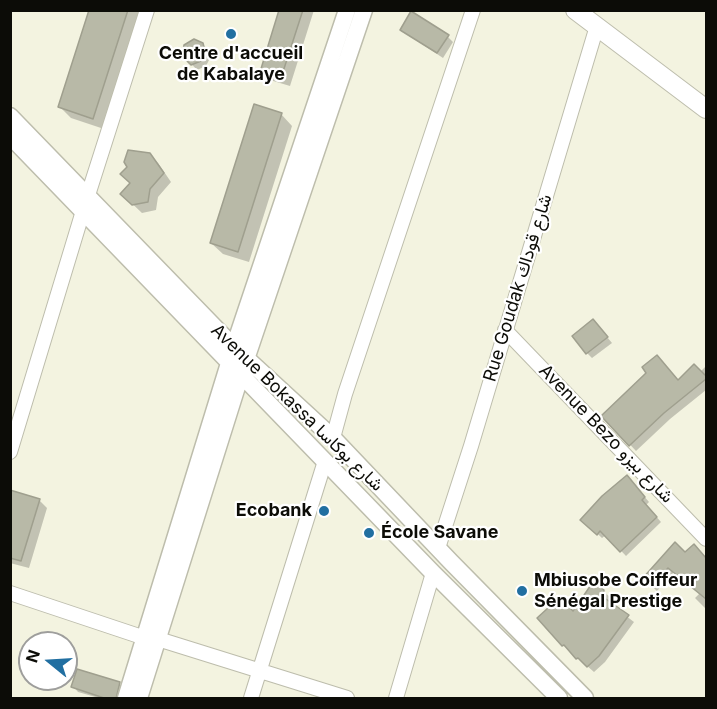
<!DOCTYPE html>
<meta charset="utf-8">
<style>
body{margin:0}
#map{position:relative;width:717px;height:709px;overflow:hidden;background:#f3f3e0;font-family:Inter,sans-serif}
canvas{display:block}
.frame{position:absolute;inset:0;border:12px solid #0c0c07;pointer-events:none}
.north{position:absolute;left:18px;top:631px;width:60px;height:60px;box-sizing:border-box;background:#fff;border:2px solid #9e9e9c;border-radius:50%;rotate:288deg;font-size:16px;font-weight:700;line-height:24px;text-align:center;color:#0c0c07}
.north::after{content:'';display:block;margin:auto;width:21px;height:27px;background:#216fa1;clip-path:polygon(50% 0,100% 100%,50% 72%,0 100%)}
</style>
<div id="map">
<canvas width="717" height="709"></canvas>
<div class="frame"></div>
<div class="north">N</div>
</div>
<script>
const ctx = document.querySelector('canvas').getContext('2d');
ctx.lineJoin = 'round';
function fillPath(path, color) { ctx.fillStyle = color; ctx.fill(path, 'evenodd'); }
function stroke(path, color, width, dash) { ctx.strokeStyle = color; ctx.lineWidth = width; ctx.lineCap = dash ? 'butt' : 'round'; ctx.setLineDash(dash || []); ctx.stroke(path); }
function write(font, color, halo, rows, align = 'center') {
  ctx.font = font + ' Inter,Vazirmatn,sans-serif'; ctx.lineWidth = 4.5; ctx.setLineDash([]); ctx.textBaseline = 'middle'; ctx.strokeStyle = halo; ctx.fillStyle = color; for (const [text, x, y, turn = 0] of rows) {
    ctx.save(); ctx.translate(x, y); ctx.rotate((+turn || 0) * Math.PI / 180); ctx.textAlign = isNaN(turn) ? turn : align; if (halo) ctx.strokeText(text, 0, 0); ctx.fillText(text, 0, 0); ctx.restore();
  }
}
const shadow = new Path2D(`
 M91 10H142L104 129 71 118 60 107Z
 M281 10H314L290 86 270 80 261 71Z
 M401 30 448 37 453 42 443 58Z
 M202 44 208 50 210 58 206 66 197 70 184 56Z
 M281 114 292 126 249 262 223 254 211 243Z
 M149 154 158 163 171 182 158 197 156 210 142 213 122 194 132 183Z
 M598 326 612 343 592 358 587 353Z
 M706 366V390L670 419 636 451 603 416 700 372Z
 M632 482 649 502 646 505 661 522 626 556 606 535 602 538 582 519Z
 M39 500 47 508 29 568 10 563V501Z
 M694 546 706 560V609L695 598 700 593 674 572 657 591 644 579 685 554Z
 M603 591 610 597 609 603 634 622 605 662 594 672 563 645 574 613Z
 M119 684 124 689 122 698H99L78 692 73 686Z`);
const building = new Path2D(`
 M89 10H128L93 119 58 107Z
 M279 10H303L281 78 260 72Z
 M411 11 449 35 437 53 400 30Z
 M194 39 203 43 205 51 201 61 191 65 182 56 184 45Z
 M254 104 282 113 238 252 210 243Z
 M128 150 150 153 164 173 150 189 148 202 132 205 120 194 130 183 120 174 127 167 124 162Z
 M593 319 608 337 586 354 572 336Z
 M657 355 678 380 694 364 706 376V379L664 413 629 446 601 416 646 373 642 367Z
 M627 475 645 497 642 500 657 517 620 552 600 531 597 535 580 520 602 496Z
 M10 490 40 499 21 561 10 558Z
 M675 542 685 552 694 544 706 558V599L668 568 651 587 642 579Z
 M593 582 604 590 603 597 629 615 599 656 587 667 578 658 576 659 564 645 562 646 537 618 560 597 573 611Z
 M77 669 120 682 116 699H107L71 687Z`);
const minor = new Path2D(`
 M88 195 147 10
 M505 330 706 539
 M333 438 345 394 473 10
 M10 452 83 211
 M438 548 471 446 597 26
 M10 593 145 638
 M158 639 347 698
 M251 698 325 461
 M396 698 433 573`);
const tertiary = new Path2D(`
 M10 116 234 347 333 438 451 562 585 698
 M10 136 433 573 559 698
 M126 698 234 347 347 10
 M139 698 241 374 364 10`);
const secondary = new Path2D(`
 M575 10 706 109`);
const markers = [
 [231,34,6,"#216fa1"],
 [324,511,6,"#216fa1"],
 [369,533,6,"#216fa1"],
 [522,591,6,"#216fa1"]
];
const poiNames = [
 ["Centre d'accueil",231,54,"center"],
 ["de Kabalaye",231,75,"center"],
 ["Ecobank",312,511,"right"],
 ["École Savane",381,533],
 ["Mbiusobe Coiffeur",534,581],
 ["Sénégal Prestige",534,602]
];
const streetNames = [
 ["Rue Goudak شارع قوداك",518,288,-73],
 ["Avenue Bokassa شارع بوكاسا",297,408,44],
 ["Avenue Bezo شارع بيزو",606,434,46]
];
fillPath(shadow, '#0003');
fillPath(building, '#b8b9a7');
stroke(building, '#9f9f8e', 1.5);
stroke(minor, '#bdbdac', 16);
stroke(tertiary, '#bdbdac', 19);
stroke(secondary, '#bdbdac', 20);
stroke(minor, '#fff', 14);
stroke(tertiary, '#fff', 16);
stroke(secondary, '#fff', 18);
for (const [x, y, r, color] of markers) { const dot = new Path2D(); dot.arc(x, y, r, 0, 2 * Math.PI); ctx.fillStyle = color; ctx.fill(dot); stroke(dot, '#fff', 2); }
write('bold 18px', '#0c0c07', '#fff', poiNames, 'left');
write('18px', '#0c0c07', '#fff', streetNames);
</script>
